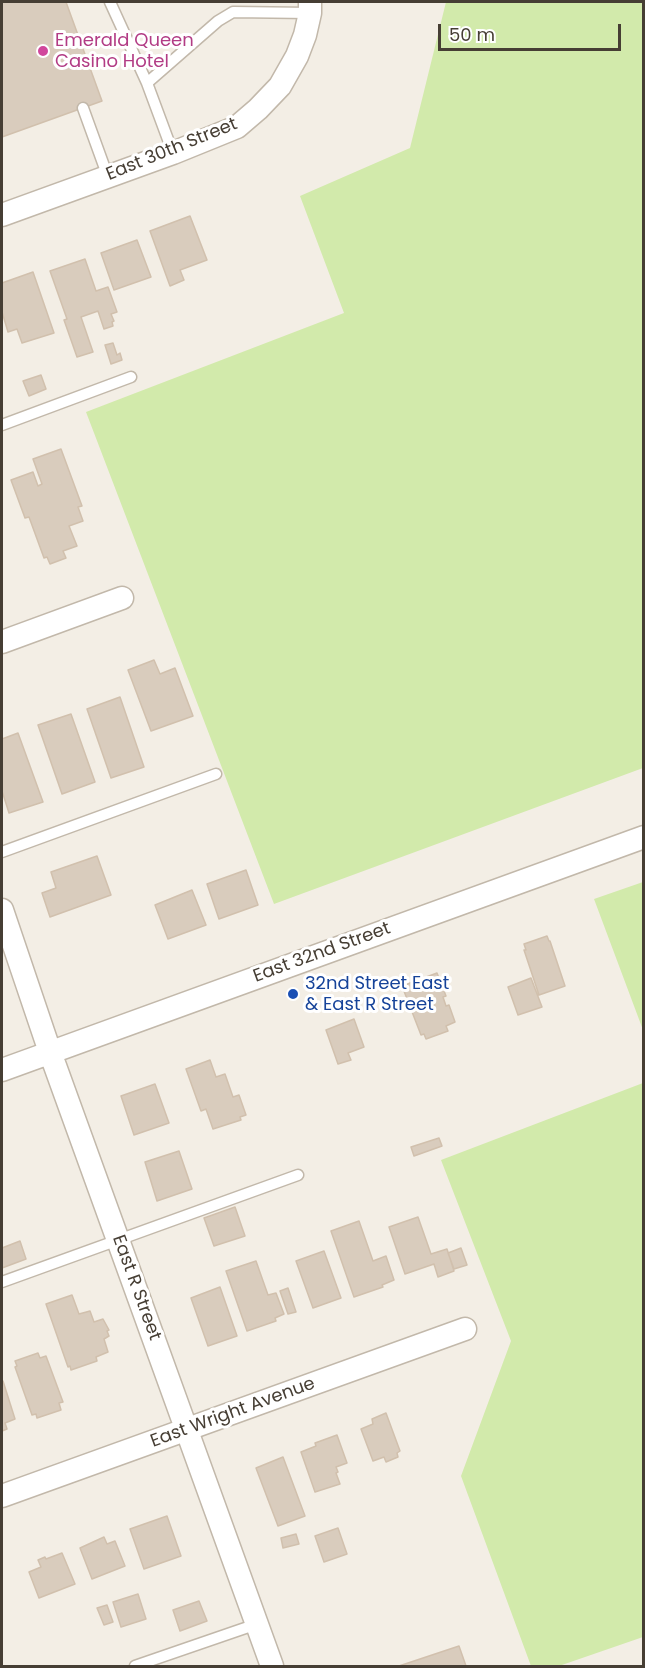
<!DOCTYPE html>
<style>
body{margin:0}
#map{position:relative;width:645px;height:1668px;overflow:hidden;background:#f3eee5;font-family:Poppins,sans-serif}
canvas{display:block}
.frame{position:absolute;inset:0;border:3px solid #463e34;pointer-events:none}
.scale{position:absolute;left:438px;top:24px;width:183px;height:27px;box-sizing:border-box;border:3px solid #463e34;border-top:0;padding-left:8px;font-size:18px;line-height:21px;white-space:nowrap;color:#463e34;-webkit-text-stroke:4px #fff;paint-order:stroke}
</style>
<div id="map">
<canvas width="645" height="1668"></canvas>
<div class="frame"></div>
<div class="scale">50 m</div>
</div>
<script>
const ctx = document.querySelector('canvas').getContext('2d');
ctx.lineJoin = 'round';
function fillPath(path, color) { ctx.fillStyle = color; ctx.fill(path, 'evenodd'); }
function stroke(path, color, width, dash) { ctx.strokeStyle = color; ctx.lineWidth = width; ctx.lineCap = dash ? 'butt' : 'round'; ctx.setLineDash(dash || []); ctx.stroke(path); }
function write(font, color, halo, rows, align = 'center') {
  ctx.font = font + ' Poppins,sans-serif'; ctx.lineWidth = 6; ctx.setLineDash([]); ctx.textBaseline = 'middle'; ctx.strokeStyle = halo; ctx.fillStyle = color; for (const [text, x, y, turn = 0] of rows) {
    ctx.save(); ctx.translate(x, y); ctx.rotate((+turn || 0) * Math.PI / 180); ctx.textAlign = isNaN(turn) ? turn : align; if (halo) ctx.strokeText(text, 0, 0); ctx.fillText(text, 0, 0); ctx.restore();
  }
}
const green = new Path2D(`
 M446 2H643V768L274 904 86 412 344 313 300 196 410 148Z
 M643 882H644L643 1030 594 899Z
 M643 1083V1637L559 1666H531L461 1476 511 1341 441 1160Z`);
const building = new Path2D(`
 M2 2H66L102 101 2 137Z
 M190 216 207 260 180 270 184 280 170 286 150 231Z
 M137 240 151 277 114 290 101 253Z
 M85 259 96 291 108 287 117 312 111 314 114 321 112 322 113 326 104 329 98 311 81 317 93 352 77 357 64 320 67 319 50 271Z
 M33 272 54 333 22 343 17 329 8 332 2 312V283Z
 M113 343 117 355 120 353 122 360 111 364 105 345Z
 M41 375 46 389 29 396 23 381Z
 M61 449 82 506 78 507 83 521 69 526 77 546 63 551 66 558 50 564 47 557 44 558 29 517 25 518 11 480 33 472 38 486 42 484 33 459Z
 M154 660 160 674 175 668 193 716 151 731 128 670Z
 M120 697 144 767 111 778 87 709Z
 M71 714 95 782 62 794 38 725Z
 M18 733 43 802 9 813 2 791V739Z
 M97 856 111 895 50 917 42 893 56 888 51 872Z
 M246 870 258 905 219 919 207 884Z
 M192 890 206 925 168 939 155 905Z
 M547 936 549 941H550L565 986 539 995 524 950H526L524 944Z
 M437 973 446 996 443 997 446 1006 449 1005 455 1022 446 1026 448 1031 426 1039 424 1034 421 1035 402 986Z
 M531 978 542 1007 518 1015 508 987Z
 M354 1019 364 1047 348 1053 351 1060 338 1064 326 1030Z
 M210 1060 216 1077 225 1074 233 1097 239 1095 246 1115 240 1117 241 1120 213 1129 206 1109 201 1111 186 1069Z
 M155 1084 169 1123 134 1135 121 1096Z
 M439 1138 442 1146 414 1156 411 1147Z
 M179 1151 192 1189 157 1201 145 1162Z
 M235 1207 245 1236 214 1246 204 1218Z
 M418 1217 431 1254 447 1249 454 1271 438 1277 434 1264 405 1274 389 1227Z
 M359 1221 373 1261 386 1256 394 1280 382 1285 383 1287 354 1297 331 1231Z
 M20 1241 26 1259 2 1268V1248Z
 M461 1248 467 1265 454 1269 448 1253Z
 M324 1251 341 1298 313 1308 296 1261Z
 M256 1261 268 1295 276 1293 284 1314 275 1318 276 1321 247 1331 226 1271Z
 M220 1287 237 1336 208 1346 191 1298Z
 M288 1288 296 1312 288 1314 280 1291Z
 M72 1295 79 1314 90 1311 94 1322 103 1319 109 1330 107 1331 109 1336 104 1339 108 1352 96 1357 97 1361 71 1370 70 1366 68 1367 46 1304Z
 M38 1353 40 1358 46 1356 63 1402 59 1403 61 1410 37 1418 36 1414 32 1415 15 1367 17 1366 15 1361Z
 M3 1381 15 1419 5 1423 7 1429 2 1431V1382Z
 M386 1413 400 1451 397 1453 398 1457 386 1462 384 1457 373 1461 361 1429 373 1424 372 1419Z
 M337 1435 347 1463 336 1467 338 1472 336 1473 340 1484 315 1492 301 1452 316 1446 315 1443Z
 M283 1457 305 1516 278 1526 256 1468Z
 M167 1516 181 1556 144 1569 130 1529Z
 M338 1528 347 1554 324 1562 315 1536Z
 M296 1534 299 1544 283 1548 281 1538Z
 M104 1537 107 1544 115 1541 125 1566 92 1579 80 1548Z
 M62 1553 75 1584 39 1598 29 1572 41 1567 38 1560 45 1557 46 1559Z
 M138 1594 146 1619 121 1627 113 1602Z
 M199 1601 207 1621 180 1631 173 1610Z
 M107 1605 113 1622 104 1625 97 1608Z
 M459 1646 466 1666H399Z`);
const lane = new Path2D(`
 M110 2 147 83 173 153
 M147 83 218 21 233 12 310 13
 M83 108 108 177
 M2 425 131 377
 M2 852 216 774
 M2 1282 298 1175
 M135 1666 257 1624`);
const street = new Path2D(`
 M2 215 173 153 237 127 258 109 280 86 297 56 305 35 310 13V2
 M2 642 122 598
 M2 910 50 1052 272 1666
 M2 1070 644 837
 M2 1496 465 1329`);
const markers = [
 [43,51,6,"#d1479c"],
 [293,994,6,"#1a4fb4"]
];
const hotelNames = [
 ["Emerald Queen",55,41],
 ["Casino Hotel",55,62]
];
const streetNames = [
 ["East 30th Street",172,150,-22],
 ["East 32nd Street",322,953,-20],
 ["East R Street",136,1288,70],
 ["East Wright Avenue",233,1413,-20]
];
const transitNames = [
 ["32nd Street East",305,984],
 ["& East R Street",305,1005]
];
fillPath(green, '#d2eaab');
fillPath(building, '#d9ccbd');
stroke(building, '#d1c0ad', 1.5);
stroke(lane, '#c2b8aa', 13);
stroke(street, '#c2b8aa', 25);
stroke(lane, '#fff', 10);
stroke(street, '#fff', 22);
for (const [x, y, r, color] of markers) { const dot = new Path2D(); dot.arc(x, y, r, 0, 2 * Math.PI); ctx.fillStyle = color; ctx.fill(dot); stroke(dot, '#fff', 2); }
write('18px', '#b23c85', '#fff', hotelNames, 'left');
write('18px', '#463e34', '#fff', streetNames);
write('18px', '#164399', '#fff', transitNames, 'left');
</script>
